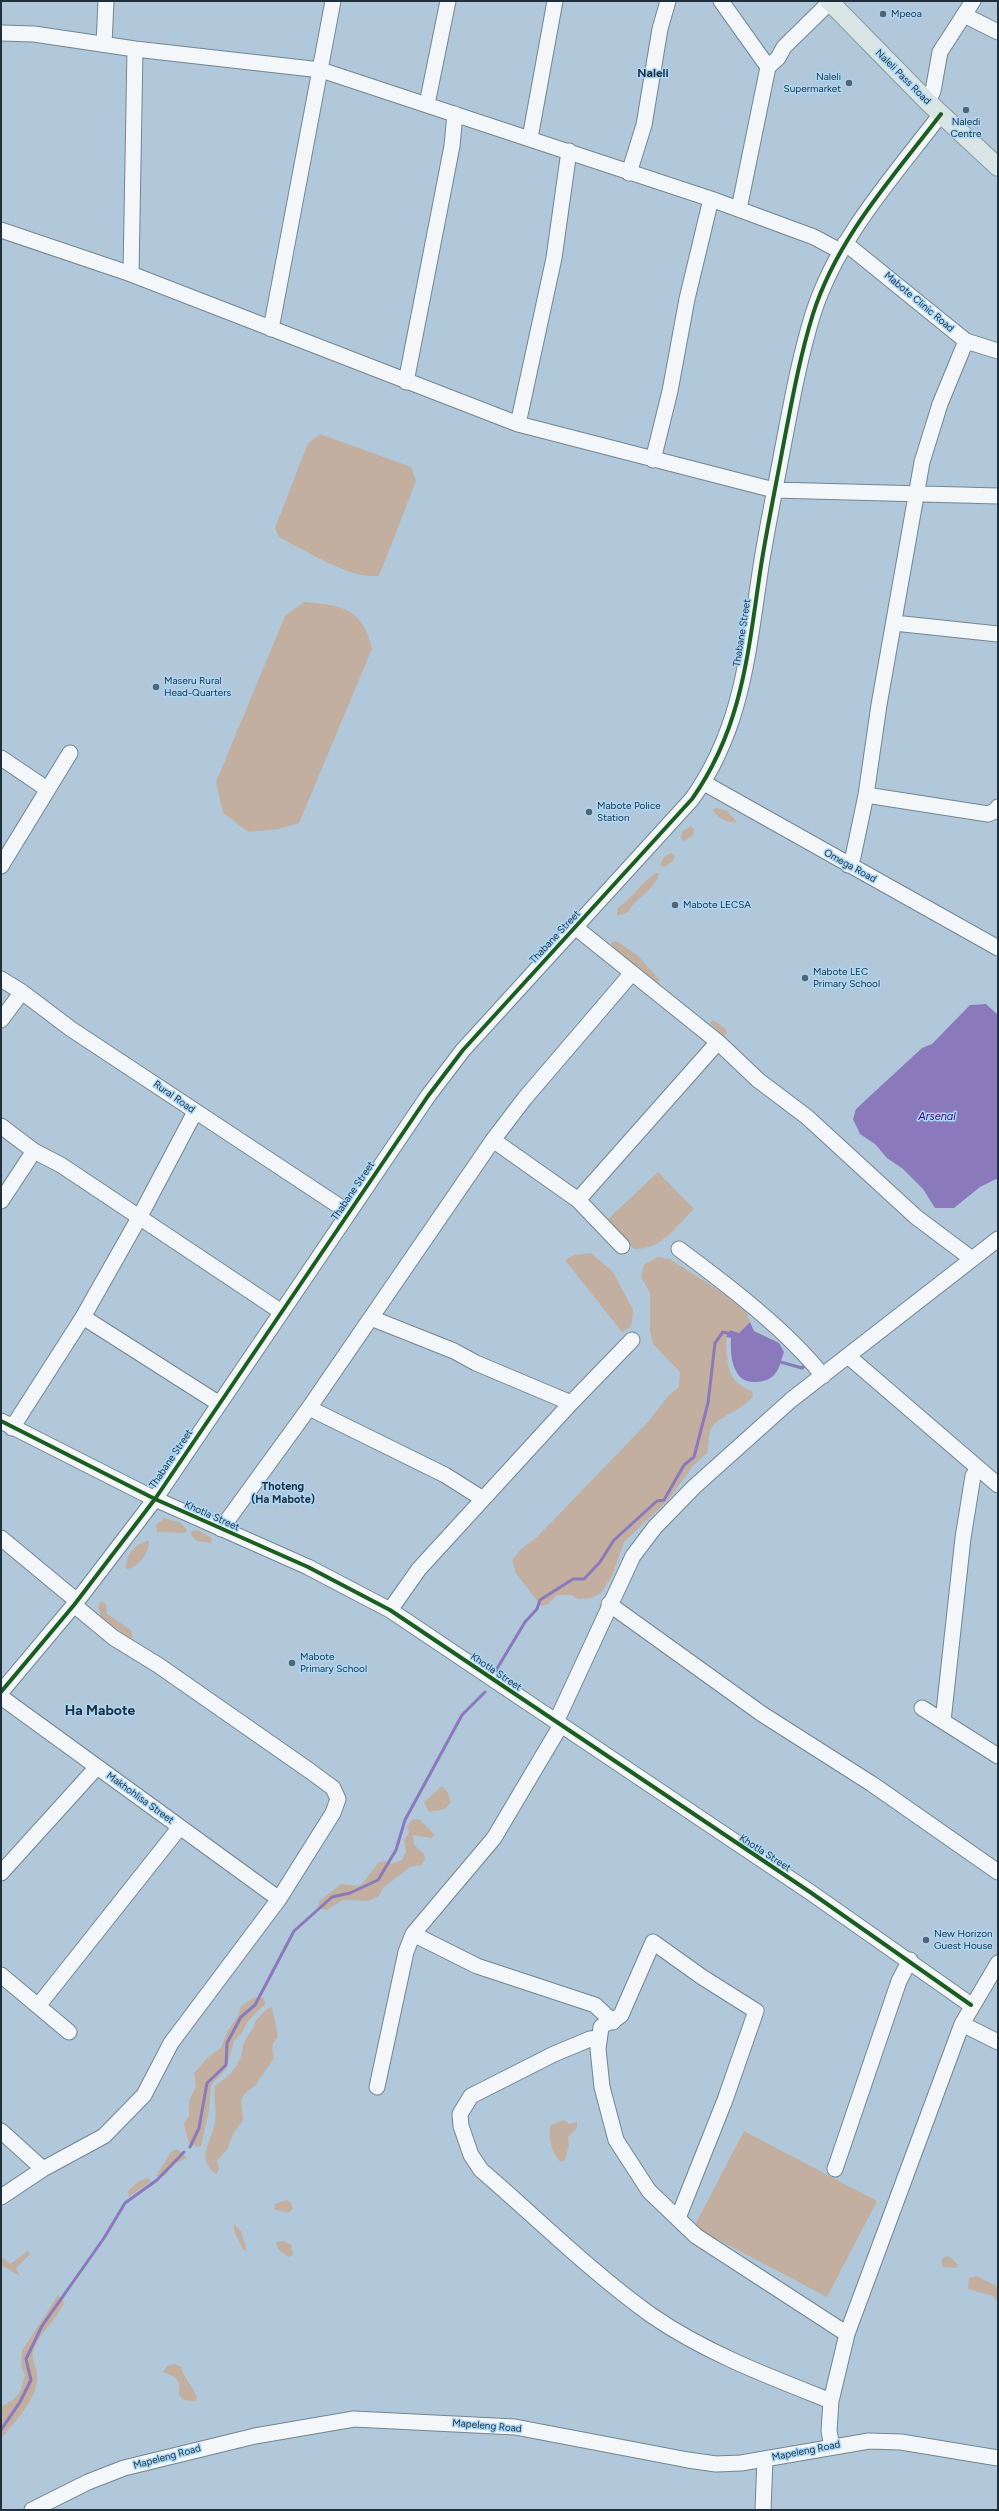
<!DOCTYPE html>
<style>
body{margin:0}
#map{position:relative;width:999px;height:2511px;overflow:hidden;background:#b0c8da;font-family:Figtree,sans-serif}
canvas{display:block}
.frame{position:absolute;inset:0;border:2px solid #1e303c;pointer-events:none}
</style>
<div id="map">
<canvas width="999" height="2511"></canvas>
<div class="frame"></div>
</div>
<script>
const ctx = document.querySelector('canvas').getContext('2d');
ctx.lineJoin = 'round';
function fillPath(path, color) { ctx.fillStyle = color; ctx.fill(path, 'evenodd'); }
function stroke(path, color, width, dash) { ctx.strokeStyle = color; ctx.lineWidth = width; ctx.lineCap = dash ? 'butt' : 'round'; ctx.setLineDash(dash || []); ctx.stroke(path); }
function write(font, color, halo, rows, align = 'center') {
  ctx.font = font + ' Figtree,sans-serif'; ctx.lineWidth = 3; ctx.setLineDash([]); ctx.textBaseline = 'middle'; ctx.strokeStyle = halo; ctx.fillStyle = color; for (const [text, x, y, turn = 0] of rows) {
    ctx.save(); ctx.translate(x, y); ctx.rotate((+turn || 0) * Math.PI / 180); ctx.textAlign = isNaN(turn) ? turn : align; if (halo) ctx.strokeText(text, 0, 0); ctx.fillText(text, 0, 0); ctx.restore();
  }
}
const green = new Path2D(`
 M320 434 411 467 416 481 379 576C352 580 304 550 279 537L275 528 308 443Z
 M304 602C342 605 363 608 372 649L299 823 279 829 249 832 223 813 216 782 285 616Z
 M716 808 727 811 737 822C728 824 715 817 713 809Z
 M691 826 694 830 693 835 685 841 681 839 682 832Z
 M671 853 675 856 672 862 664 867 660 865 664 857Z
 M656 873 659 874C655 890 636 897 628 912L617 916 618 908C632 898 641 883 656 873Z
 M616 941 636 954 660 980 657 982 653 981 613 948 611 943Z
 M713 1020 726 1029 727 1034 721 1035 710 1023Z
 M658 1172 694 1209C674 1228 663 1249 634 1249L608 1219Z
 M591 1253 613 1272 633 1310 632 1323 629 1328 622 1332 565 1260 574 1255Z
 M658 1257 670 1259 726 1295 747 1313 750 1322 739 1333 730 1330C725 1339 726 1345 727 1355 728 1374 734 1384 752 1391L753 1397 744 1405 716 1422 710 1430 707 1453 693 1466 669 1499 624 1542 612 1576 601 1593 591 1598 578 1599 571 1595H557L548 1604 541 1606 516 1573 512 1560 520 1550 536 1538 649 1421 668 1396 679 1387 680 1372 653 1344 650 1331V1293L641 1277 644 1265Z
 M164 1518 181 1523 187 1530 185 1533 157 1532 156 1525Z
 M192 1531C201 1529 205 1535 212 1538L211 1543 197 1541 191 1535Z
 M149 1541C150 1552 137 1569 126 1569 124 1556 137 1542 149 1541Z
 M101 1601 106 1604 107 1614 131 1630 133 1637 131 1638 122 1635 120 1630 102 1621 98 1606Z
 M442 1786 448 1793 451 1802 445 1809 429 1812 424 1802Z
 M419 1819 435 1835 431 1838 413 1835 414 1845 424 1854 425 1860 421 1865 410 1867 383 1888 379 1896 368 1901 343 1900 326 1910 318 1908 319 1901 341 1884 358 1886 362 1884 378 1863 384 1861 392 1864 402 1860 406 1852 404 1840 409 1833 407 1827 412 1820Z
 M255 1997 264 1998 265 2004 248 2021 242 2033 234 2041 226 2069 211 2085 209 2111 201 2146 197 2147 188 2141 184 2123 189 2116V2101L196 2086 194 2073 207 2058 221 2048 227 2032 238 2016 241 2006Z
 M272 2007 278 2037C271 2043 272 2050 274 2058L255 2086 244 2094 241 2101 243 2120 233 2134 228 2148 217 2161 219 2170 216 2174C194 2156 213 2141 215 2121 217 2109 213 2098 215 2086 226 2078 236 2071 241 2056 243 2051 242 2046 245 2041 248 2034 255 2029 255 2021L267 2009Z
 M564 2120 569 2124 577 2122V2128L568 2137 569 2145 565 2160 561 2162C552 2154 547 2136 551 2125Z
 M744 2131 877 2201 827 2297 694 2227Z
 M177 2149 187 2158 176 2163 164 2176H156L171 2152Z
 M148 2178 151 2181 129 2197 128 2191 139 2181Z
 M287 2200 291 2203 293 2209 288 2213 274 2209 275 2204Z
 M234 2224 241 2231 247 2251 243 2250 234 2230Z
 M283 2241 291 2244 293 2255 288 2257 278 2249 276 2242Z
 M28 2251 30 2254 16 2268 20 2276 1 2265V2256L10 2264Z
 M946 2256 952 2258 958 2265 957 2268 943 2267 941 2260Z
 M977 2276 998 2287V2303L993 2296 968 2289 969 2278Z
 M58 2295 64 2302C57 2321 38 2333 33 2352 31 2359 38 2369 37 2379 36 2401 14 2422 1 2439V2407L14 2399 20 2392 25 2375 21 2366 22 2351Z
 M175 2364 181 2367C184 2378 192 2386 197 2397L195 2401 184 2400 179 2395V2383L175 2377 163 2372 167 2366Z`);
const water = new Path2D(`
 M986 1004 998 1015V1178L980 1187 954 1208H935L923 1189 903 1169 887 1158 875 1144 860 1134 853 1119 856 1109 922 1048 932 1044 970 1005Z
 M750 1322 754 1331 779 1343 784 1352C781 1360 779 1372 772 1377 767 1381 760 1382 754 1382 732 1382 730 1355 731 1338L726 1337 730 1330 739 1333Z`);
const stream = new Path2D(`
 M777 1361 802 1368 807 1364
 M495 1672 525 1622 537 1609 540 1600 573 1579H584L600 1562 614 1540 657 1501 664 1500 684 1465 694 1457 708 1403 715 1343 723 1332 731 1334
 M190 2147 199 2128 207 2083 226 2065 227 2043 241 2017 255 2005 294 1931 332 1897 350 1893 378 1880 396 1850 405 1820 462 1715 485 1692
 M1 2430 20 2402 31 2380 26 2359 42 2326 104 2238 125 2203 157 2180 184 2152`);
const minor = new Path2D(`
 M721 1 768 67
 M964 15 998 32
 M1 33 34 34 135 49 321 70 711 199 814 237 840 251
 M104 44 106 1
 M928 102 933 91 940 52 973 1
 M427 104 448 1
 M530 138 555 1
 M629 173 644 125 660 29 668 1
 M739 209 768 67 778 58 784 47 830 2
 M1 230 131 274 518 424 774 490 998 496
 M845 243 966 341 998 351
 M131 274 135 49
 M271 329 333 1
 M406 382 452 146 455 114
 M518 424 554 258 569 151
 M653 460 670 391 687 299 711 199
 M894 623 998 634
 M1 758 47 789
 M704 783 998 948
 M866 795 988 814 995 811 998 807
 M848 865 853 857 866 795 879 705 922 462 940 404 966 341
 M1 866 70 753
 M575 927 718 1042 758 1080 807 1117 916 1217 972 1259
 M1 979 22 992 71 1029 348 1212
 M1 1020 22 992
 M1 1126 34 1151 61 1165 280 1311
 M493 1140 578 1200 622 1246
 M578 1200 718 1042
 M1 1201 34 1151
 M679 1249C726 1284 787 1330 823 1376
 M83 1317 218 1403
 M371 1318 454 1351 476 1363 571 1403
 M848 1356 998 1485
 M309 1408 445 1475 483 1499
 M1 1421 155 1499 308 1567 390 1610 810 1892 971 2005
 M12 1428 83 1317 139 1218 195 1112
 M221 1529 309 1408 493 1140 525 1098 632 973
 M1 1538 77 1601
 M609 1604 762 1714 872 1784 998 1872
 M390 1610 419 1569 571 1403 632 1340
 M1 1692 74 1605 155 1499 428 1096 463 1050 692 799C743 727 748 651 761 566 767 528 775 490 782 452 791 406 799 359 813 314 837 238 893 177 941 114
 M1 1697 279 1899
 M922 1708 998 1756
 M943 1721 963 1538 973 1476 978 1468
 M556 1722 633 1556 655 1527 694 1487 791 1400 998 1239
 M1 1873 97 1767
 M413 1934 477 1966 595 2005 613 2022
 M1 1975 69 2032
 M38 2006 180 1827
 M962 2024 998 2042
 M599 2038 590 2039 554 2054 471 2096 460 2114 461 2126 471 2155 481 2170C537 2218 591 2272 651 2315 706 2353 770 2377 831 2401
 M377 2087 406 1952 413 1934 494 1838 561 1725
 M1 2131 43 2169
 M835 2169 899 1981 910 1960
 M1 2197 43 2169 104 2136 144 2095 171 2043 279 1899 333 1813 338 1799 333 1788 310 1771 158 1665 114 1638 74 1605
 M678 2218 725 2100 756 2011 702 1977 653 1942 621 2015C613 2022 608 2021 601 2027L598 2049 602 2087 616 2140 649 2191 696 2236 847 2334
 M832 2447 829 2431 831 2401 847 2334 962 2024 998 1963
 M32 2510 88 2482 124 2468 255 2436 354 2419 515 2427 688 2460 716 2464 741 2463 869 2441 901 2442 998 2458
 M763 2510 765 2459`);
const major = new Path2D(`
 M829 1 928 102 998 167`);
const cycleway = new Path2D(`
 M1 1421 155 1499 308 1567 390 1610 810 1892 971 2005
 M1 1692 74 1605 155 1499 428 1096 463 1050 692 799C743 727 748 651 761 566 767 528 775 490 782 452 791 406 799 359 813 314 837 238 893 177 941 114`);
const markers = [
 [883,14,4,"#516573"],
 [849,83,4,"#516573"],
 [966,110,4,"#516573"],
 [156,687,4,"#516573"],
 [589,812,4,"#516573"],
 [675,905,4,"#516573"],
 [805,978,4,"#516573"],
 [292,1663,4,"#516573"],
 [926,1940,4,"#516573"]
];
const poiNames = [
 ["Mpeoa",891,14],
 ["Naleli",841,77,"right"],
 ["Supermarket",841,89,"right"],
 ["Naledi",966,122,"center"],
 ["Centre",966,134,"center"],
 ["Maseru Rural",164,681],
 ["Head-Quarters",164,693],
 ["Mabote Police",597,806],
 ["Station",597,818],
 ["Mabote LECSA",683,905],
 ["Mabote LEC",813,972],
 ["Primary School",813,984],
 ["Mabote",300,1657],
 ["Primary School",300,1669],
 ["New Horizon",934,1934],
 ["Guest House",934,1946]
];
const streetNames = [
 ["Naleli Pass Road",903,77,45],
 ["Mabote Clinic Road",919,302,40],
 ["Thabane Street",742,633,-81],
 ["Omega Road",850,866,29],
 ["Thabane Street",555,937,-47],
 ["Rural Road",174,1097,35],
 ["Thabane Street",353,1191,-56],
 ["Thabane Street",171,1459,-56],
 ["Khotla Street",212,1516,24],
 ["Khotla Street",496,1672,34],
 ["Makhohlisa Street",140,1798,36],
 ["Khotla Street",765,1853,33],
 ["Mapeleng Road",487,2426,5],
 ["Mapeleng Road",806,2451,-11],
 ["Mapeleng Road",167,2457,-15]
];
const waterNames = [
 ["Arsenal",937,1117]
];
const neighbourhoodNames = [
 ["Thoteng",283,1487],
 ["(Ha Mabote)",283,1500]
];
const quarterNames = [
 ["Naleli",653,73]
];
const districtNames = [
 ["Ha Mabote",100,1711]
];
fillPath(green, '#c2af9f');
fillPath(water, '#8a7abc');
stroke(stream, '#8a7abc', 3);
stroke(minor, '#728592', 17);
stroke(major, '#839da3', 20);
stroke(minor, '#f3f7f9', 15);
stroke(major, '#d9e4e5', 18);
stroke(cycleway, '#1b5e20', 4);
for (const [x, y, r, color] of markers) { const dot = new Path2D(); dot.arc(x, y, r, 0, 2 * Math.PI); ctx.fillStyle = color; ctx.fill(dot); stroke(dot, '#abd8f9', 1.5); }
write('10px', '#1e303c', '#abd8f9', poiNames, 'left');
write('10px', '#1e303c', '#abd8f9', streetNames);
write('italic 11px', '#3f0075', '#abd8f9', waterNames);
write('bold 11px', '#1e303c', '#abd8f9', neighbourhoodNames);
write('bold 12px', '#1e303c', '#abd8f9', quarterNames);
write('bold 14px', '#1e303c', '#abd8f9', districtNames);
</script>
